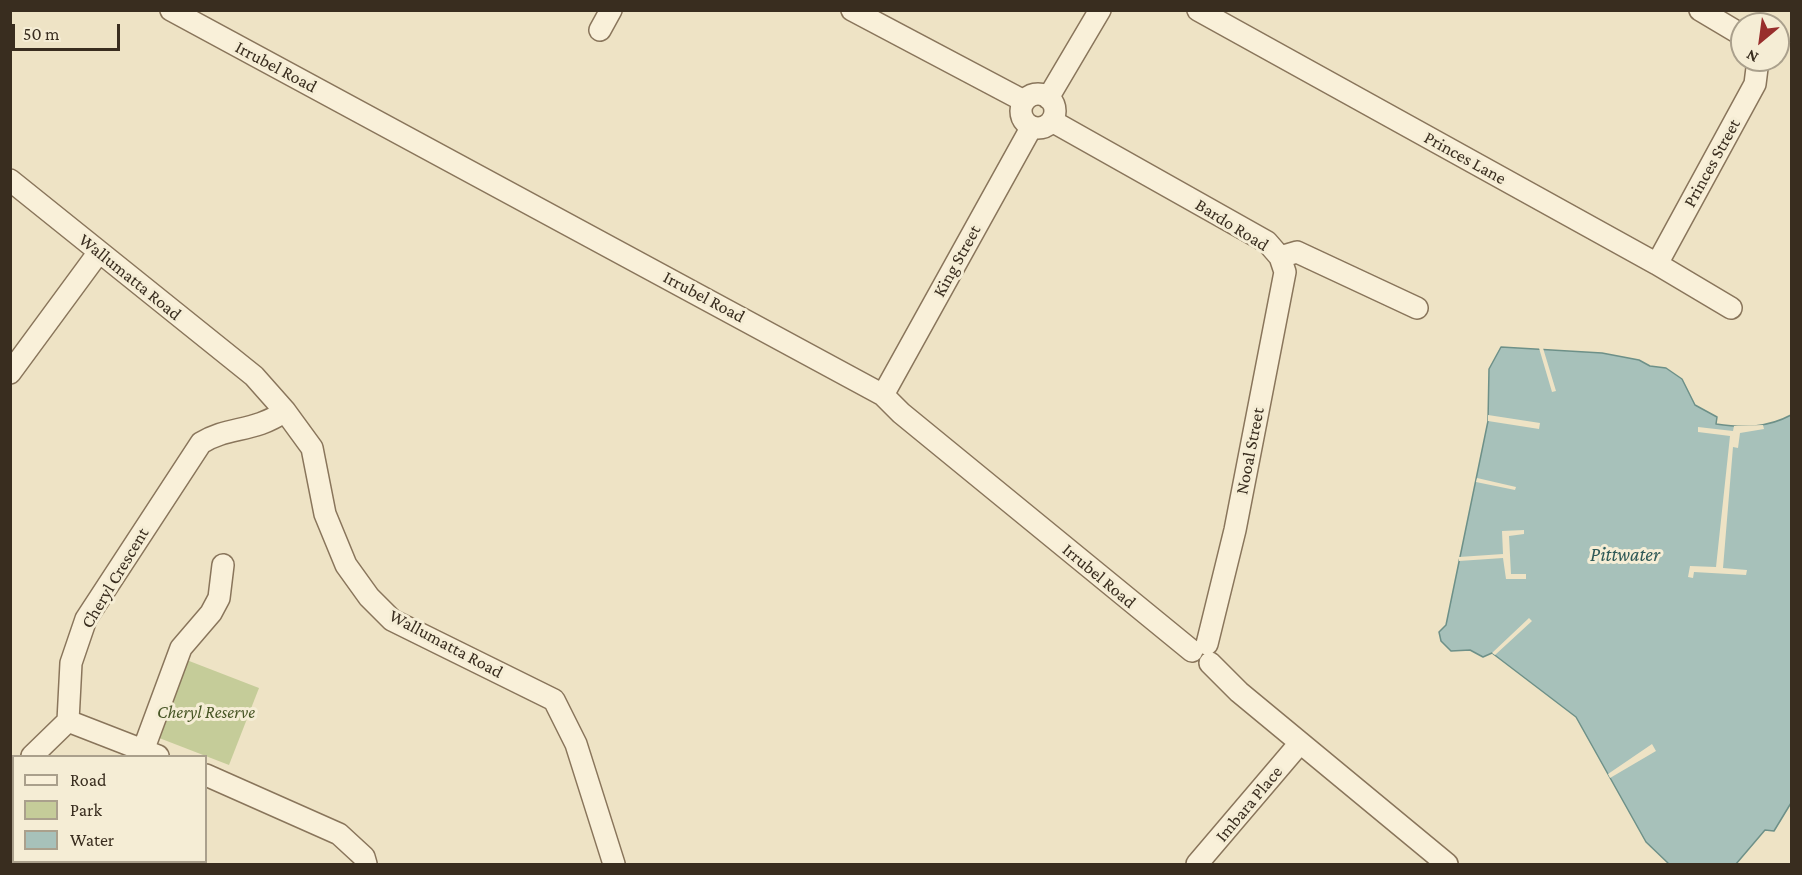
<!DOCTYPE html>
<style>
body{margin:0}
#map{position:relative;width:1802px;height:875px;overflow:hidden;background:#eee3c5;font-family:"Crimson Pro",serif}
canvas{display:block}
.frame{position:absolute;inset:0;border:12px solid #392d1f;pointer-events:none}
.legend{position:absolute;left:12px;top:755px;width:195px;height:108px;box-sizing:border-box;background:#f5edd5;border:2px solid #aaa08c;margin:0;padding:8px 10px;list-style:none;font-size:18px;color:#392d1f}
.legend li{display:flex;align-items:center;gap:12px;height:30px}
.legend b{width:30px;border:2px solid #aaa08c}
.north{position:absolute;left:1730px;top:12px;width:60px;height:60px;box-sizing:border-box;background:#f5edd5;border:2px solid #aaa08c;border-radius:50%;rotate:209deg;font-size:16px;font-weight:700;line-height:24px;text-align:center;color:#392d1f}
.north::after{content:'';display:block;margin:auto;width:21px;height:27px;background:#982e2c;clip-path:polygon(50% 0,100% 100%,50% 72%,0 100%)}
.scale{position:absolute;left:12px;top:24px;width:108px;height:27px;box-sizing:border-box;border:3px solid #392d1f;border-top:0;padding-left:8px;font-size:18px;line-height:21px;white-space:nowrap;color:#392d1f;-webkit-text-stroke:4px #f5edd5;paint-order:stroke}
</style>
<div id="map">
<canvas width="1802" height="875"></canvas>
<div class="frame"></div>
<ul class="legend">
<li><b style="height:8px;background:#f9f0d9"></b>Road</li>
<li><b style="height:16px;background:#c5cc99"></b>Park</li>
<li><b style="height:16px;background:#a7c1ba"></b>Water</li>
</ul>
<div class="north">N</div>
<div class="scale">50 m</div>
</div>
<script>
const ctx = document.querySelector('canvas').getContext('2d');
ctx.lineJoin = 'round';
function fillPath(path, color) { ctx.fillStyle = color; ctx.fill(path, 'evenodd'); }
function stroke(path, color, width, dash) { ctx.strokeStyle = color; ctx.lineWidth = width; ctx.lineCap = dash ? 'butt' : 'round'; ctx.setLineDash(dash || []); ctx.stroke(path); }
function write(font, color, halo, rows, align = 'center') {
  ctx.font = font + ' "Crimson Pro",serif'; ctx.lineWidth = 6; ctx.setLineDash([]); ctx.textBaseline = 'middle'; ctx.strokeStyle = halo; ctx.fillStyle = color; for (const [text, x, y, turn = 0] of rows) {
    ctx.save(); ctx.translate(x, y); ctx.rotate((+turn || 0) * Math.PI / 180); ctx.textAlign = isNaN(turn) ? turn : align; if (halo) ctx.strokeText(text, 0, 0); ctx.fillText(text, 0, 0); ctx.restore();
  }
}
const green = new Path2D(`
 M184 659 259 688 229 765 154 736Z`);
const water = new Path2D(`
 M1501 347 1602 353 1639 360 1650 366 1666 368 1682 379 1695 405 1717 417 1716 424C1743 428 1767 428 1791 415V803L1774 831 1765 830 1736 864H1669L1646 842 1576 717 1492 653 1483 657 1470 650 1451 651 1441 641 1439 632 1446 625 1488 421 1489 369Z`);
const pier = new Path2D(`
 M1539 348H1543L1556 391 1552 392Z
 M1488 415 1540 423 1539 429 1488 421Z
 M1763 425 1764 429 1740 433 1738 448 1733 447 1723 568 1747 570 1746 575 1694 572 1693 578 1688 577 1690 566 1716 567 1730 436 1698 432V427L1733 431 1734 426Z
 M1477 478 1516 487 1515 490 1476 482Z
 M1524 530V534L1509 536 1511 574H1526V579H1506L1503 558 1459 561V557L1503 554 1502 531Z
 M1529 618 1532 621 1495 655 1492 653Z
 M1652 744 1656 751 1610 778 1608 774Z`);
const minor = new Path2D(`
 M171 10 883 395 901 413 1192 651
 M852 10 1024 101
 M1198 10 1657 264 1731 308
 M1700 10 1742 35
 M600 30 611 10
 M1021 111a17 17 0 1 1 34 0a17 17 0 1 1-34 0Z
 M1048 98 1100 10
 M1052 121 1267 242 1280 257 1285 272 1235 530 1207 644
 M10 180 254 376 285 411 312 448 325 514 346 565 369 597 392 620 554 700 576 744 614 864
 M1280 257 1297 252 1417 308
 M1657 264 1755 84 1758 60
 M10 373 99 252
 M883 395 1031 128
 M1210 663 1239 692 1447 864
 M32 756 68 721
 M141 756 181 648 211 613 219 598 223 565
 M158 756 68 721 71 663 86 619 201 443C228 426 254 433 285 411
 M10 772 14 771
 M206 775 339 834 364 857 366 864
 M122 862 123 864
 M1197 864 1300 743`);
const streetNames = [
 ["Irrubel Road",276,67,28],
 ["Princes Lane",1465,158,29],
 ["Princes Street",1712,163,-61],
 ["Bardo Road",1232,225,32],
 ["King Street",957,261,-61],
 ["Wallumatta Road",130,277,39],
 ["Irrubel Road",704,297,28],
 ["Nooal Street",1250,451,-79],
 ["Irrubel Road",1099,576,40],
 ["Cheryl Crescent",115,578,-59],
 ["Wallumatta Road",446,644,28],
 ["Imbara Place",1249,804,-50]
];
const parkNames = [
 ["Cheryl Reserve",206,712]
];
const waterNames = [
 ["Pittwater",1625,555]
];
fillPath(green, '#c5cc99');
fillPath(water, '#a7c1ba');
stroke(water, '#6d9088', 1.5);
fillPath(pier, '#eee3c5');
stroke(minor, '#89755b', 24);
stroke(minor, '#f9f0d9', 21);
write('18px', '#392d1f', '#f5edd5', streetNames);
write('italic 18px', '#485626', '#f5edd5', parkNames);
write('italic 20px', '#2e5957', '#f5edd5', waterNames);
</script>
